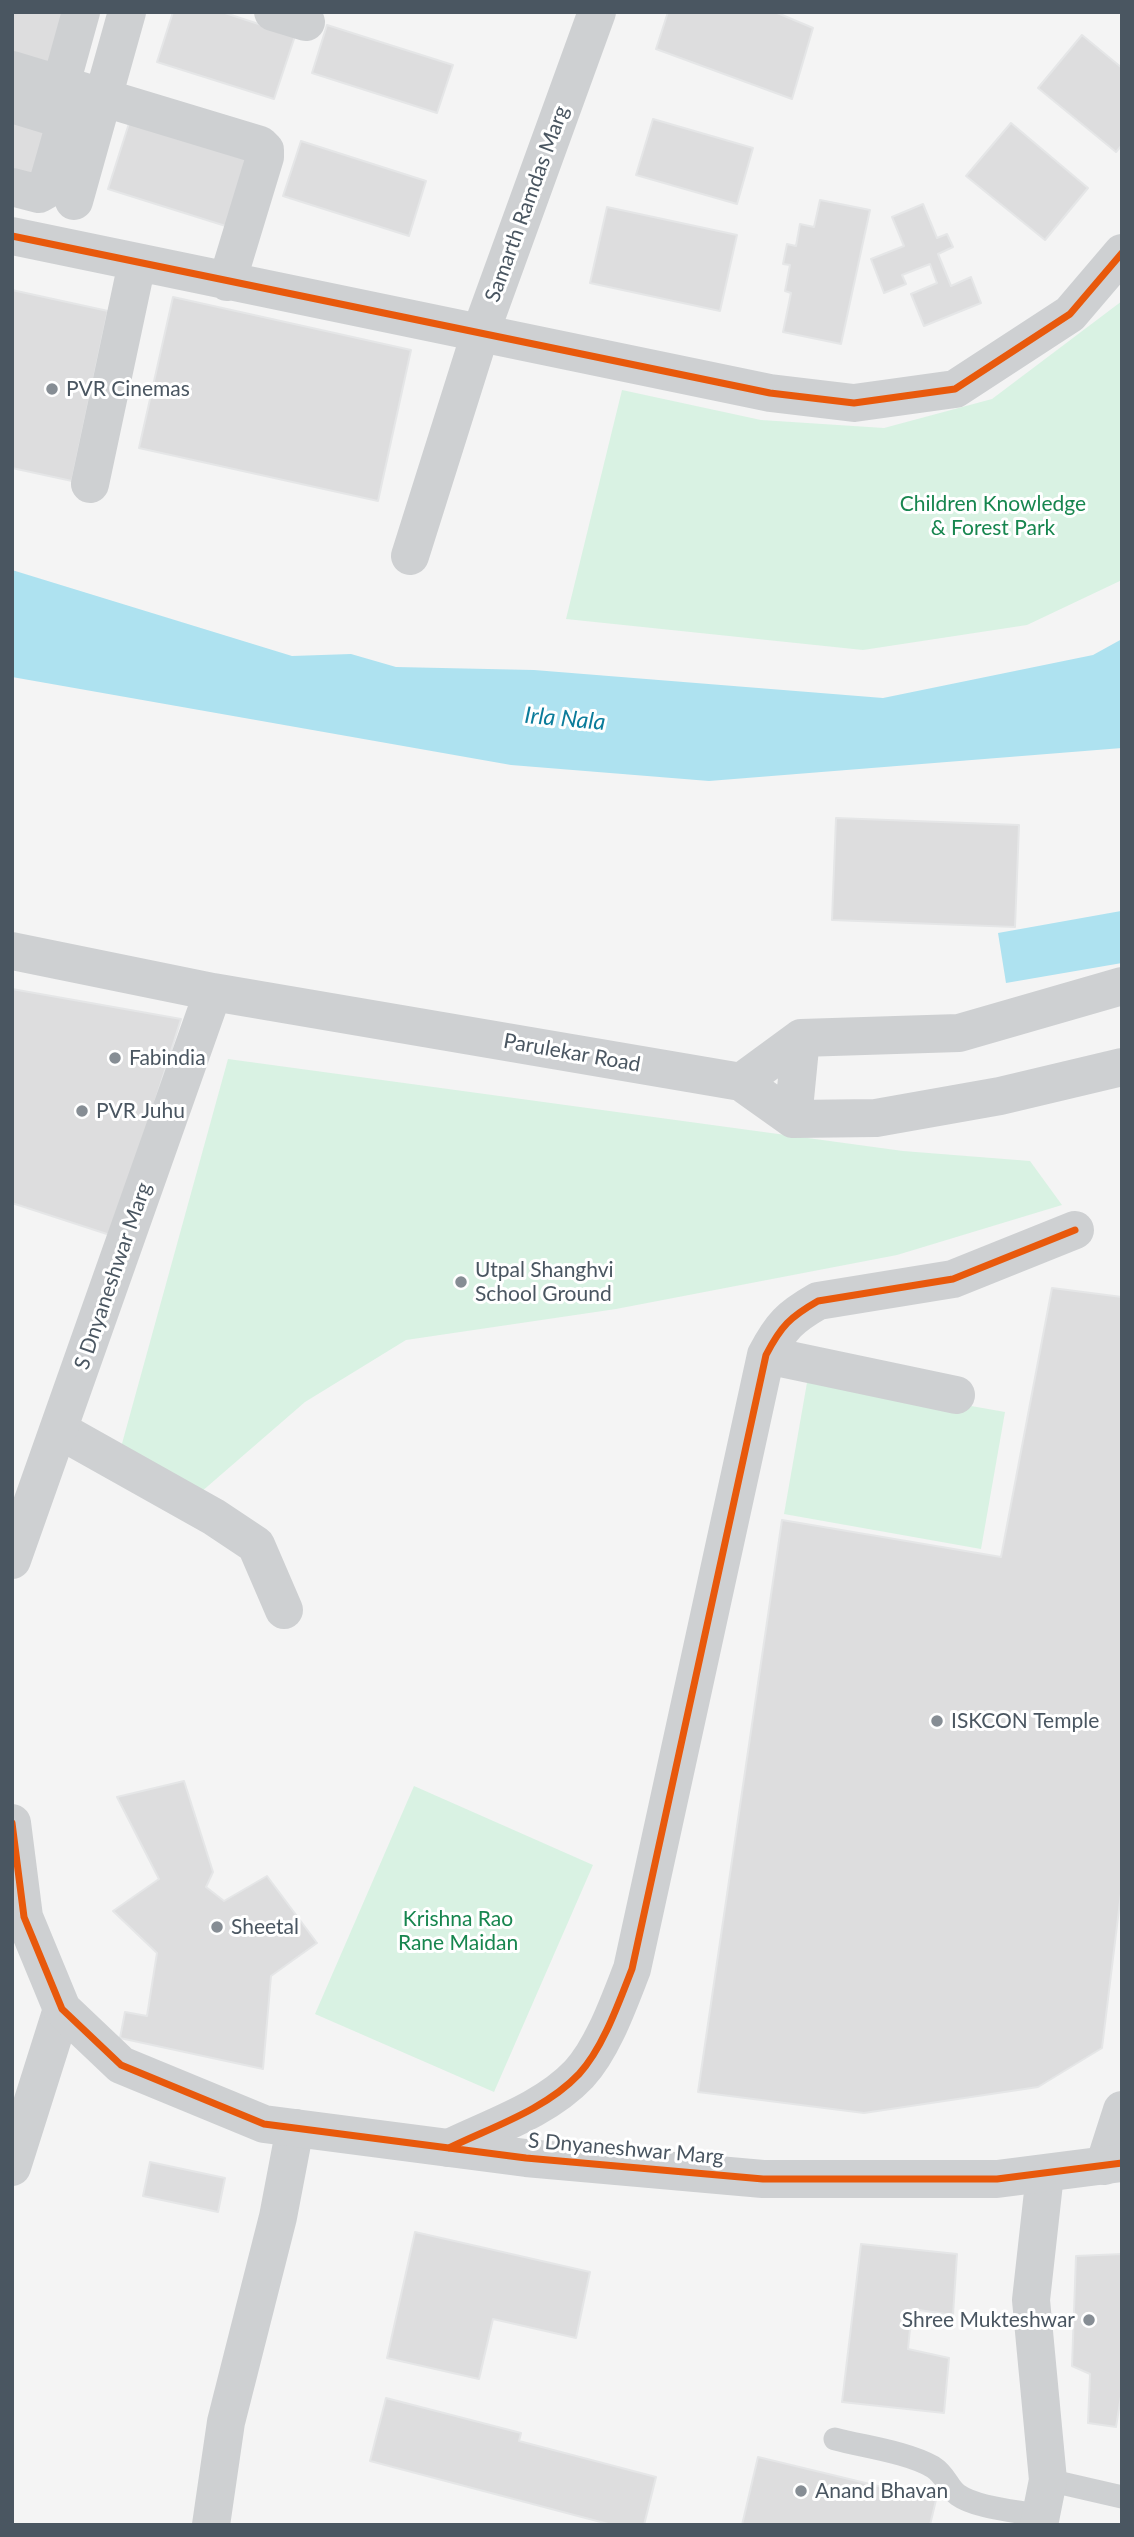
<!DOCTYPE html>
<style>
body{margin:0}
#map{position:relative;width:1134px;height:2537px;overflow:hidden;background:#f4f4f4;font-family:Lato,sans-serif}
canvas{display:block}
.frame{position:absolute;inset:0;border:14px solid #4a5661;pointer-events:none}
</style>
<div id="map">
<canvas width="1134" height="2537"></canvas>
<div class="frame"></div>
</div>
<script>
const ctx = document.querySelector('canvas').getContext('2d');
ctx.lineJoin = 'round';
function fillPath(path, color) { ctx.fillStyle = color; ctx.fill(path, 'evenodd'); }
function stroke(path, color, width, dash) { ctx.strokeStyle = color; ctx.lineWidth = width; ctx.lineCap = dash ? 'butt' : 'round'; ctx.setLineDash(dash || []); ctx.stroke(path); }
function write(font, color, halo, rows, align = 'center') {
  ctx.font = font + ' Lato,sans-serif'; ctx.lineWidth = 6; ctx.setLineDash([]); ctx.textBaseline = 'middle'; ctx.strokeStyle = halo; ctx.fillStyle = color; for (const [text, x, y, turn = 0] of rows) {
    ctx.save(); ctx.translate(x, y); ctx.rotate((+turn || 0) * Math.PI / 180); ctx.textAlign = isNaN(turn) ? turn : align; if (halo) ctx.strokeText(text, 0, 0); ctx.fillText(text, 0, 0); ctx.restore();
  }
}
const green = new Path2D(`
 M1122 301V580L1027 625 863 650 566 619 622 390 761 420 884 428 992 399Z
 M228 1059 903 1151 1030 1161 1062 1205 897 1255 616 1309 406 1340 305 1402 193 1499 115 1469Z
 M808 1377 1005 1412 981 1549 784 1514Z
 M414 1786 593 1865 494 2092 315 2014Z`);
const water = new Path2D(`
 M12 570 292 656 351 654 396 667 534 670 883 698 1093 655 1122 639V748L709 781 511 765 12 677Z
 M1121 911 1122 963 1006 983 998 933Z`);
const building = new Path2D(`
 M12 12H71L51 75 12 62Z
 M173 12H222L295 36 274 99 157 62Z
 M668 12H775L813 28 792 99 656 49Z
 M327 25 453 65 437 113 312 73Z
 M1082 35 1122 68V145L1116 152 1038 88Z
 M12 113 52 125 35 182 12 175Z
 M132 114 256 154 232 228 108 189Z
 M653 119 753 148 737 204 636 175Z
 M1011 123 1088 188 1045 240 966 176Z
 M301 141 426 181 409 236 283 196Z
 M820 200 870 210 841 344 783 332 791 293 785 291 790 265 783 264 787 244 796 246 800 224 814 227Z
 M923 204 937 238 947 234 953 247 938 254 951 286 971 277 981 303 924 326 911 294 937 283 930 264 902 275 906 284 884 293 871 259 904 246 892 217Z
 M607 207 737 235 720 311 590 283Z
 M12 290 108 311 72 481 12 468Z
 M173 297 411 350 378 501 139 448Z
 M836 818 1019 825 1015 927 832 920Z
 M12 989 181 1019 113 1236 12 1203Z
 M1052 1288 1122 1297V1885L1102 2048 1038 2087 864 2113 698 2092 782 1520 1001 1557Z
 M184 1781 213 1872 206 1887 224 1901 267 1876 317 1943 271 1976 263 2069 120 2038 125 2012 147 2016 157 1953 113 1911 159 1879 117 1797Z
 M150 2162 225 2178 218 2212 143 2196Z
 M415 2232 590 2272 576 2338 493 2319 479 2379 387 2358Z
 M861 2244 957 2254 953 2315 912 2309 908 2349 949 2358 944 2413 842 2402Z
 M1122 2254V2390L1116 2427 1088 2423 1090 2374 1072 2366 1076 2256Z
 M386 2398 521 2433 519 2441 656 2477 644 2525H612L370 2461Z
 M758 2457 936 2500 930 2525H742Z`);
const service = new Path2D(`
 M835 2439C865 2447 907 2452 933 2467 946 2475 948 2488 958 2495 976 2508 1018 2511 1041 2516
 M1048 2480 1122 2497`);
const minor = new Path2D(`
 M273 12 306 22
 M12 70 260 145 265 150V157L227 282
 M61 84 81 12
 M12 104 91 128
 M12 187 39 194 46 190 66 120
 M74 201 127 12
 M12 236 770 393 854 403 955 389 1070 314 1122 253
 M90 484 137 263
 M410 556 480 334 597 12
 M766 1355 956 1395
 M59 1430 214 1517 256 1545 284 1610
 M449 2148C492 2127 545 2110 579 2074 603 2048 619 2002 632 1969L766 1355C781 1326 790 1317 818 1301L953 1279 1075 1230
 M1104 2166 1122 2110
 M12 2167 62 2009
 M211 2525 226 2422 278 2217 295 2128
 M1039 2525 1048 2480 1031 2300 1045 2174`);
const tertiary = new Path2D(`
 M12 951 213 992 741 1082 793 1119 876 1118 1000 1096 1122 1067
 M741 1082 801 1038 959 1033 1122 986
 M793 1119 801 1038
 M12 1560 213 992
 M12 1823 24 1917 62 2009 121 2065 264 2124 526 2158 763 2179H997L1122 2163`);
const cycleway = new Path2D(`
 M12 236 770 393 854 403 955 389 1070 314 1122 253
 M12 1823 24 1917 62 2009 121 2065 264 2124 526 2158 763 2179H997L1122 2163
 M449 2148C492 2127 545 2110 579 2074 603 2048 619 2002 632 1969L766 1355C781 1326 790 1317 818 1301L953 1279 1075 1230`);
const markers = [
 [52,389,7,"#868d94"],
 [115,1058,7,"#868d94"],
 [82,1111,7,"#868d94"],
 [461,1282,7,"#868d94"],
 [937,1721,7,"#868d94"],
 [217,1927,7,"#868d94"],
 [1089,2320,7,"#868d94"],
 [801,2491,7,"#868d94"]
];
const streetNames = [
 ["Samarth Ramdas Marg",527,204,-70],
 ["Parulekar Road",572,1053,10],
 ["S Dnyaneshwar Marg",113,1276,-71],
 ["S Dnyaneshwar Marg",626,2149,5]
];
const poiNames = [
 ["PVR Cinemas",66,389],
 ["Fabindia",129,1058],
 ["PVR Juhu",96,1111],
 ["Utpal Shanghvi",475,1270],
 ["School Ground",475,1294],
 ["ISKCON Temple",951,1721],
 ["Sheetal",231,1927],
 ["Shree Mukteshwar",1075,2320,"right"],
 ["Anand Bhavan",815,2491]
];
const parkNames = [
 ["Children Knowledge",993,504],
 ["& Forest Park",993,528],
 ["Krishna Rao",458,1919],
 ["Rane Maidan",458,1943]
];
const waterNames = [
 ["Irla Nala",565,719,5]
];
fillPath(green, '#d9f2e3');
fillPath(water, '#aee2f0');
fillPath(building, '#ddddde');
stroke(building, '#e5e6e7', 2);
stroke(service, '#ced0d2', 23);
stroke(minor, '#ced0d2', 38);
stroke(tertiary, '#ced0d2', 38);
stroke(cycleway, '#e8590c', 7);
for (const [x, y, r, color] of markers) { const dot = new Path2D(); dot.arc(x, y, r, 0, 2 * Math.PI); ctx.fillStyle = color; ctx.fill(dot); stroke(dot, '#fff', 2.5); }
write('21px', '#4a5661', '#fff', streetNames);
write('21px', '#4a5661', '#fff', poiNames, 'left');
write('21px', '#17864f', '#fff', parkNames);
write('italic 23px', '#0c7c9b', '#fff', waterNames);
</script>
